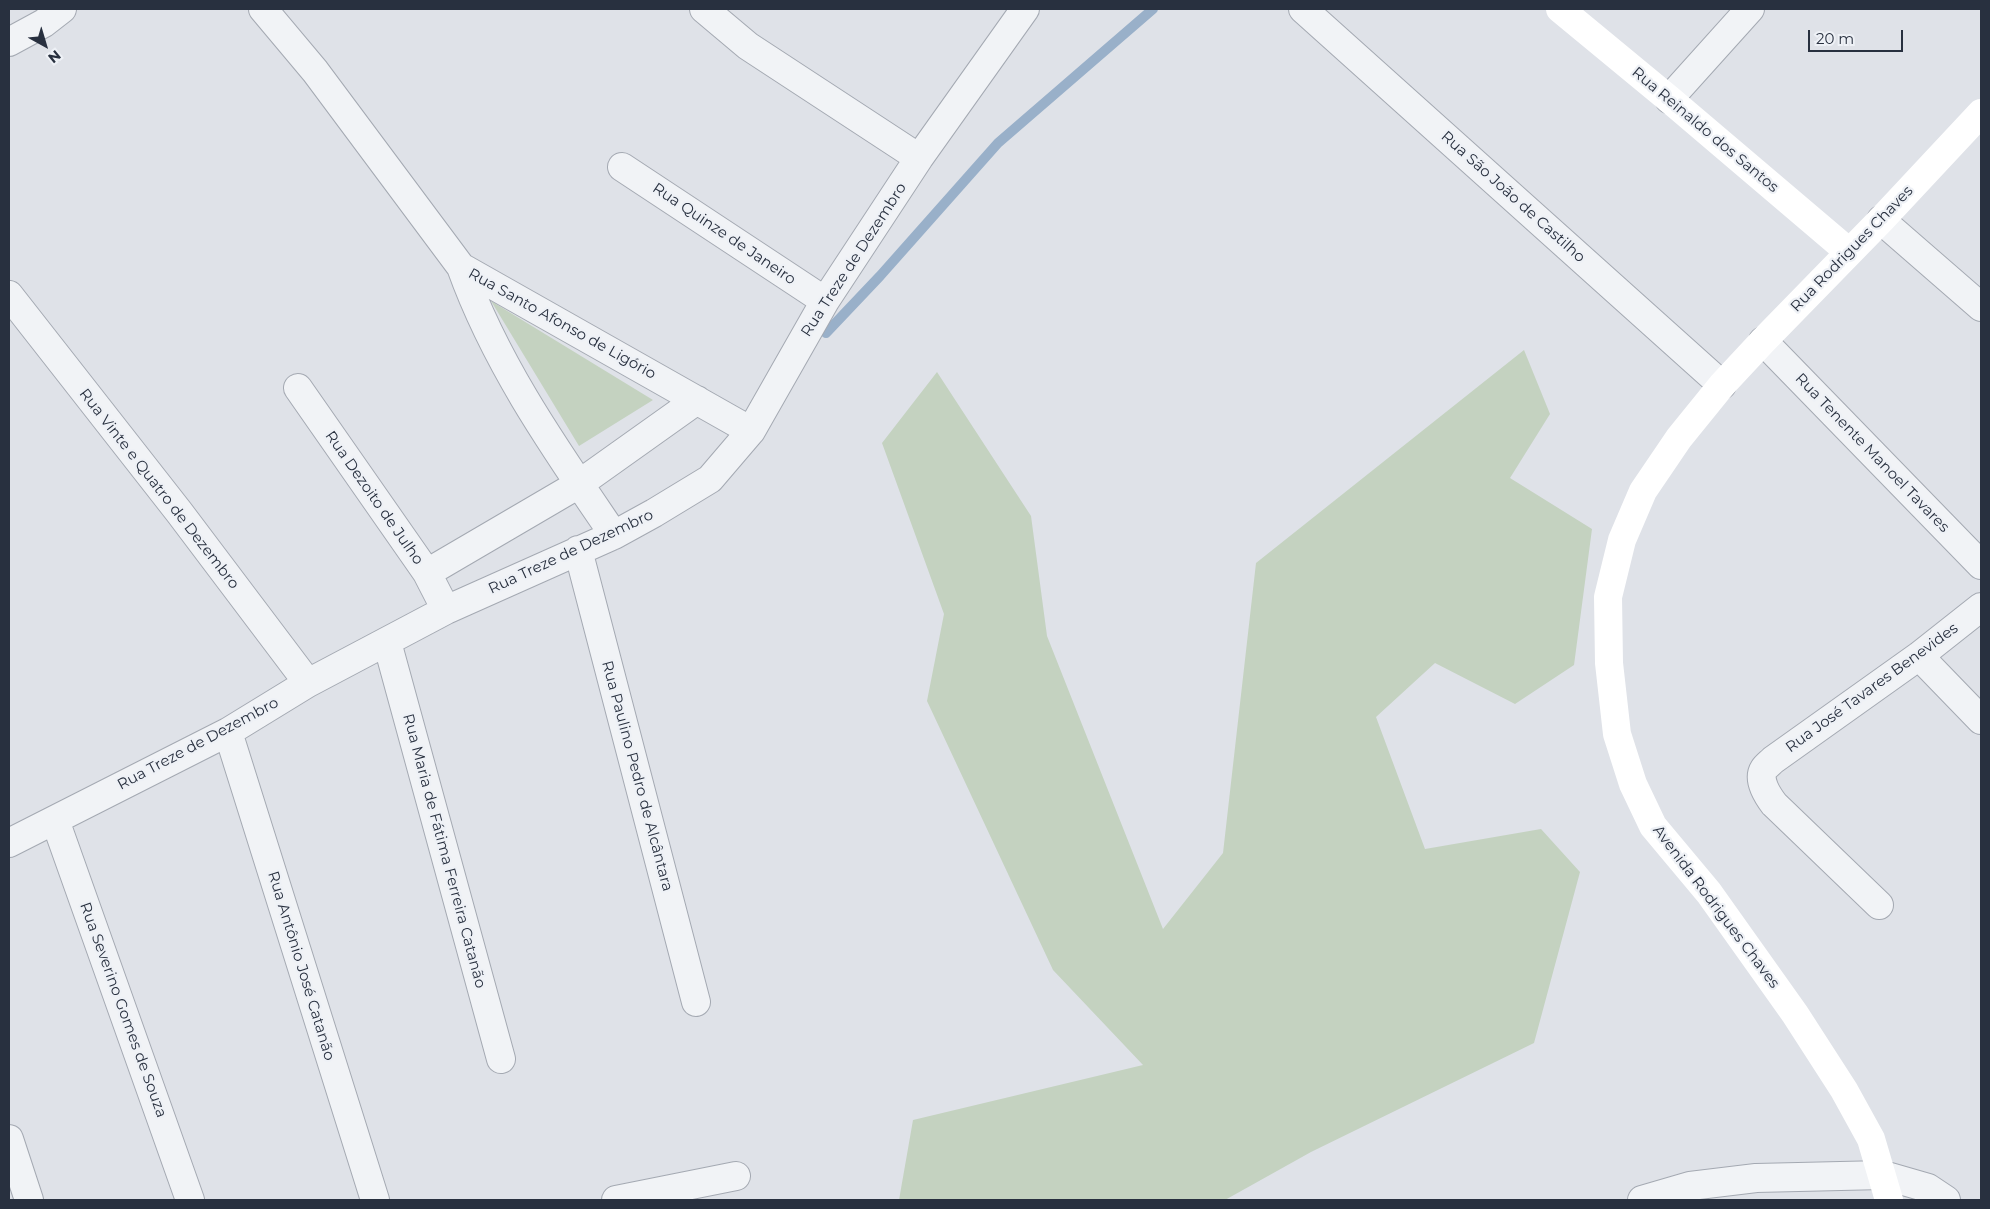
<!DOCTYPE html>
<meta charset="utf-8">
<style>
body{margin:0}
#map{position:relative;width:1990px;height:1209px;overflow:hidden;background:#dfe2e8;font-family:Montserrat,sans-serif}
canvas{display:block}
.frame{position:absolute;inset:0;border:10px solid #28303f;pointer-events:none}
.north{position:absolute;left:20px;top:20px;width:50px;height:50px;-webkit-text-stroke:4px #eef1f6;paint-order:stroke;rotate:141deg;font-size:14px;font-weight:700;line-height:20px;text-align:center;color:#28303f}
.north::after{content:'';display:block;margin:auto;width:18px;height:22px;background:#28303f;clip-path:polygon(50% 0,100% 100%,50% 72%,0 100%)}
.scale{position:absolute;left:1808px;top:30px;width:95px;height:22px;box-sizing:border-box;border:2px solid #28303f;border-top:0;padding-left:6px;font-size:15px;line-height:18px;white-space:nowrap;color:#28303f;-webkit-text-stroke:4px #eef1f6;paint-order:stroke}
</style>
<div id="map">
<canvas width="1990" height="1209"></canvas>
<div class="frame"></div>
<div class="north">N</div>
<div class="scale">20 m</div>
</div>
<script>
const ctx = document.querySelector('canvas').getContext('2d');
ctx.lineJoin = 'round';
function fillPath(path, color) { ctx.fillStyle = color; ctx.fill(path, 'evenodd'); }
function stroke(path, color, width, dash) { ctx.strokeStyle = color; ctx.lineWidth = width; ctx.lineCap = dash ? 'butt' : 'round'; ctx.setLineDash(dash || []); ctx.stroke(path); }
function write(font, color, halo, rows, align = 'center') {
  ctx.font = font + ' Montserrat,sans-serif'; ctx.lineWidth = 4.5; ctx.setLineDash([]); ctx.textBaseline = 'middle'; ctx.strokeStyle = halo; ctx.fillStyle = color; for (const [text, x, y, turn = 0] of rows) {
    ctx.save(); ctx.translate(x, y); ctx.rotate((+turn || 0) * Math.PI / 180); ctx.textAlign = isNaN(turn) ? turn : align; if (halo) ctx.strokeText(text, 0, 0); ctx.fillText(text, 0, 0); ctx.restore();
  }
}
const green = new Path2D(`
 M491 301 653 400 579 446Z
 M1524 350 1550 414 1510 478 1592 529 1574 665 1515 704 1435 663 1376 717 1425 849 1541 829 1580 872 1534 1043 1311 1152 1225 1200H899L913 1120 1143 1065 1053 970 927 701 944 614 882 443 937 372 1031 516 1047 636 1163 929 1223 853 1256 563Z`);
const stream = new Path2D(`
 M826 333 880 276 998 143 1153 9`);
const street = new Path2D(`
 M263 9 315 71 461 267C496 365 556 450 614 535
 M704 9 748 46 919 158
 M1303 9 1722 385
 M9 42 44 23 62 9
 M1669 99 1750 9
 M622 167 825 301
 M1881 220 1981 307
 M461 267 751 431
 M9 295 179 512 308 683
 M1763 341 1981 565
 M298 388 427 573 446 610
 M578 550 696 1002
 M427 573 579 484 697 400
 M387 642 501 1059
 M1919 656 1981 720
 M228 732 375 1200
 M55 820 190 1200
 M9 843 228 732 308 683 446 610 614 535 654 513 710 479 751 431 825 301 919 158 1025 9
 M1879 905 1774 804C1768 796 1757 780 1764 769 1766 766 1770 763 1773 760L1919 656 1981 607
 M9 1139 29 1200
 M616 1200 736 1176
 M1642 1200 1690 1186 1756 1178 1883 1175 1928 1188 1946 1200`);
const secondary = new Path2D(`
 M1560 9 1669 99 1849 252
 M1889 1200 1871 1139 1844 1090 1795 1014 1709 893 1653 826 1633 784 1617 734 1609 663 1608 597 1622 540 1643 491 1679 438 1722 385 1763 341 1881 220 1981 113`);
const streetNames = [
 ["Rua Reinaldo dos Santos",1705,130,40],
 ["Rua São João de Castilho",1513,197,42],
 ["Rua Quinze de Janeiro",724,234,34],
 ["Rua Rodrigues Chaves",1852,249,-46],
 ["Rua Treze de Dezembro",854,260,-57],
 ["Rua Santo Afonso de Ligório",562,324,29],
 ["Rua Tenente Manoel Tavares",1872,453,46],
 ["Rua Vinte e Quatro de Dezembro",159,489,52],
 ["Rua Dezoito de Julho",374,498,55],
 ["Rua Treze de Dezembro",571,552,-25],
 ["Rua José Tavares Benevides",1872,688,-36],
 ["Rua Treze de Dezembro",198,744,-28],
 ["Rua Paulino Pedro de Alcântara",637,776,75],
 ["Rua Maria de Fátima Ferreira Catanão",444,851,75],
 ["Avenida Rodrigues Chaves",1716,907,53],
 ["Rua Antônio José Catanão",301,966,73],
 ["Rua Severino Gomes de Souza",123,1010,70]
];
fillPath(green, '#c4d2c0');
stroke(stream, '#99b0c9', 10);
stroke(street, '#a4a9b2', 30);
stroke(street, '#f1f3f6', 28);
stroke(secondary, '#fff', 28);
write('15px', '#28303f', '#eef1f6', streetNames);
</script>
